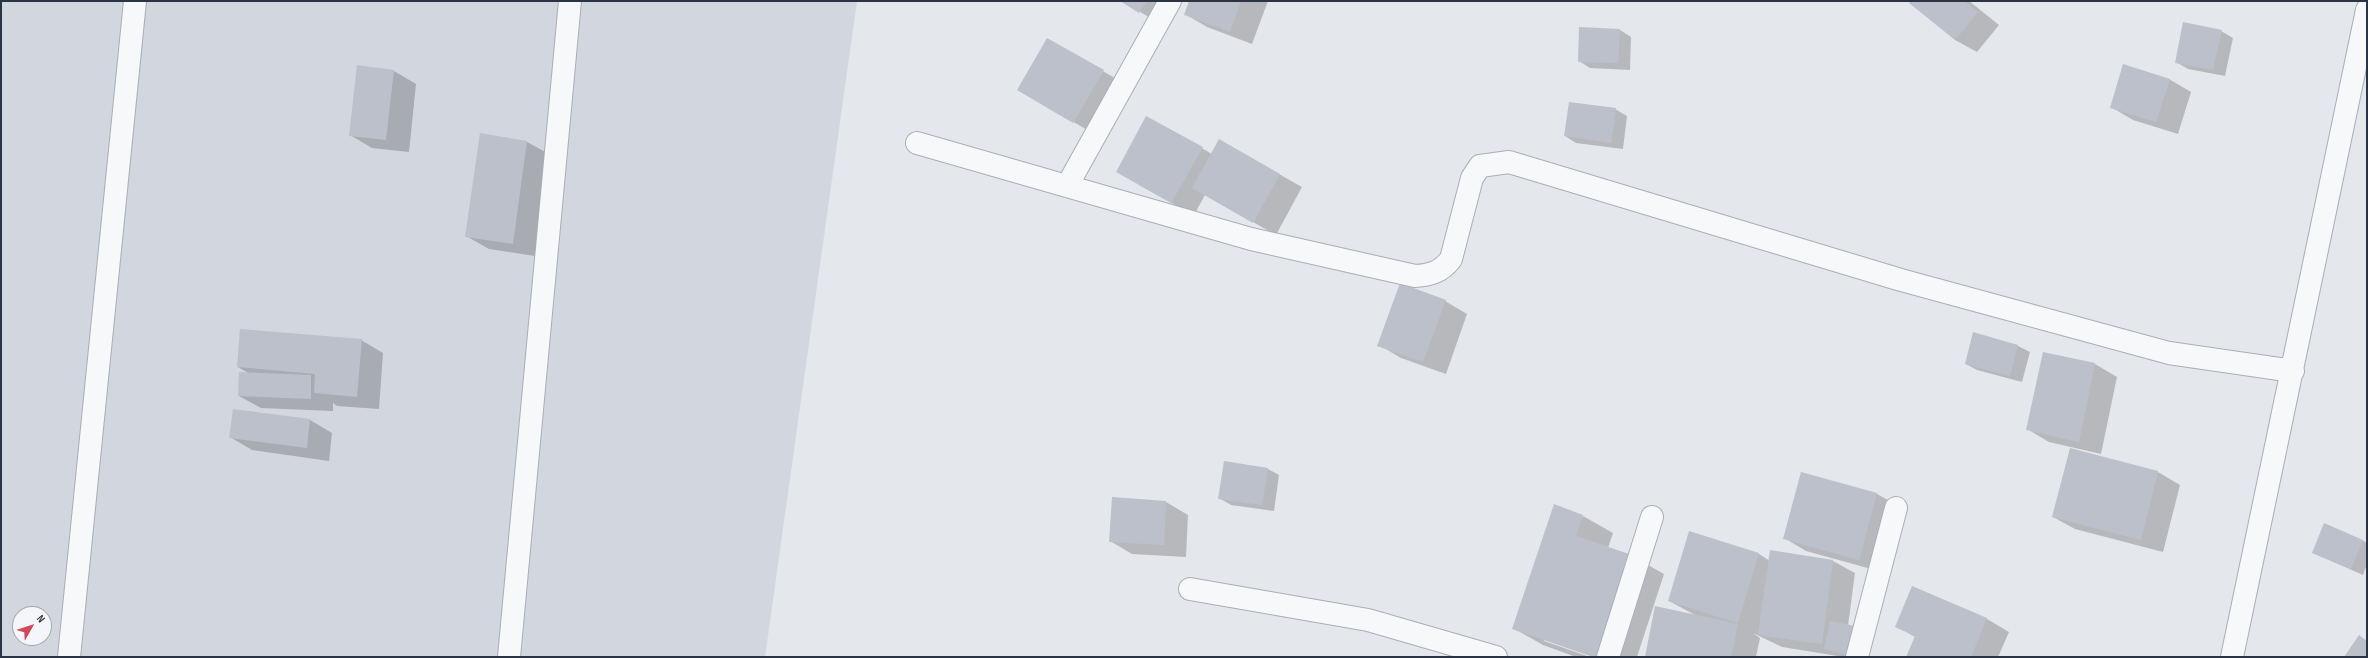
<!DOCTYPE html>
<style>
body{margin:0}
#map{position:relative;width:2368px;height:658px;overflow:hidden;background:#e4e7ec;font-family:"Sofia Sans Condensed",sans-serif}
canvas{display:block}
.frame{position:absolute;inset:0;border:2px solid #2b3445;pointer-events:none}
.north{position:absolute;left:12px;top:606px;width:40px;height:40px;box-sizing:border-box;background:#f4f6f9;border:1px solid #a4a8b1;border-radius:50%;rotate:51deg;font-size:11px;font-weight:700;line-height:16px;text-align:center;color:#2b3445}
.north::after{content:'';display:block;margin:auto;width:14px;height:18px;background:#d1495b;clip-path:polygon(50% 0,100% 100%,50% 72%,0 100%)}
</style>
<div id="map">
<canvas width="2368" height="658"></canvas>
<div class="frame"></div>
<div class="north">N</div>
</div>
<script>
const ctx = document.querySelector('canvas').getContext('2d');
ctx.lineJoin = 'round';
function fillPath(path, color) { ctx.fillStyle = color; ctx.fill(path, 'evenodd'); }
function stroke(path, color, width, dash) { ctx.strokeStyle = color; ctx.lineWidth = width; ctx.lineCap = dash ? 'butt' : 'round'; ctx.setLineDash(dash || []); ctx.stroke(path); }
const built = new Path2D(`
 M1 1H857L765 657H1ZM20 614H44V638H20Z`);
const shadow = new Path2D(`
 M1122 1H1177L1162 25Z
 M1190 1H1268L1252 44 1207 27 1185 14Z
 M1912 1H1969L1999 25 1977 52 1955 40Z
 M1620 30 1631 37 1630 70 1590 68 1579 61Z
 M2221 31 2233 38 2225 76 2188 69 2176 62Z
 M1048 39 1125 84 1096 135 1018 90Z
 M394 71 416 84 409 152 372 148 350 135Z
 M2169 79 2191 92 2178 134 2133 120 2111 107Z
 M1615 109 1627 116 1623 149 1576 143 1565 136Z
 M1147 117 1212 154 1220 141 1302 187 1276 235 1205 195 1194 215 1139 185Z
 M527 142 549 154 535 256 489 249 466 236Z
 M1445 301 1467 314 1446 374 1401 358 1379 345Z
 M1974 333 2018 346 2030 352 2022 382 1977 370 1966 364Z
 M361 340 383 353 379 409 337 406 333 403V411L261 408 239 396 250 374 238 367Z
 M2095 364 2117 377 2101 454 2049 442 2027 429Z
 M234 410 310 420 332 433 329 461 252 450 230 437Z
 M1268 469 1279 475 1274 511 1231 505 1219 498Z
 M2158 472 2180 485 2163 552 2075 529 2053 517Z
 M1877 494 1899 506 1882 572 1806 551 1784 538Z
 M1113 498 1166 502 1188 515 1186 557 1132 554 1110 541Z
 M1583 516 1613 533 1608 548 1634 557 1664 574 1637 657H1596L1544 639V641L1590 657H1576L1543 645 1513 628Z
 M1690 532 1759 554 1770 561 1771 552 1833 561 1855 573 1848 626 1866 657H1844L1782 647 1753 633 1760 638 1756 657H1646L1695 615 1669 601Z
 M2362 540 2367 543V564L2363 575 2313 553Z
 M1913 587 1987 619 2009 632 1998 657H1907L1915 637 1896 626Z`);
const building = new Path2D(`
 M1120 1H1147L1139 13Z
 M1189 1H1241L1230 32 1184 15Z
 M1910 1H1964L1978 12 1955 40 1909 3Z
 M2183 22 2222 30 2213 70 2175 63Z
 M1579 27 1620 29 1618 63 1578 62Z
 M1047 38 1104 70 1073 123 1017 90Z
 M2123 64 2170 79 2156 122 2110 108Z
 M357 65 394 70 386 140 349 136Z
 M1569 102 1616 108 1611 143 1564 136Z
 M1146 116 1203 147 1171 203 1116 172Z
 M480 133 527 141 513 244 465 237Z
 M1219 139 1280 174 1253 223 1192 188Z
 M1400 283 1446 300 1423 362 1377 346Z
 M240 329 362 339 357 397 314 393 315 374 237 367Z
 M1973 332 2018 345 2010 376 1965 364Z
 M2043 352 2095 363 2079 442 2026 430Z
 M239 372 311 375V399L238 396Z
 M233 409 310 419 307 448 229 438Z
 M2070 448 2158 471 2141 540 2052 517Z
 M1224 461 1268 468 1262 505 1218 499Z
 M1801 472 1877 493 1859 560 1783 539Z
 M1112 497 1166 501 1164 545 1109 542Z
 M1554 504 1583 515 1576 536 1635 556 1601 657H1593L1512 629Z
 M2324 523 2363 540 2351 569 2312 553Z
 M1689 531 1759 553 1738 623 1668 601Z
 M1770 550 1833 560 1822 644 1758 635Z
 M1912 586 1987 618 1971 657H1906L1915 636 1895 627Z
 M1655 606 1738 624 1731 657H1645Z
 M1830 621 1860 627 1853 656 1824 649Z
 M2359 635 2367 641V657H2344Z`);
const minor = new Path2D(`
 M917 143 1251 239 1415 276C1431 275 1441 272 1451 259L1472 178 1480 166 1509 162 1901 280 2169 353 2293 371
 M1067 186 1170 1
 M1190 589 1368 620 1496 657
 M69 657 135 1
 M509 657 570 1
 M1608 657 1652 517
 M1857 657 1896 508
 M2232 657 2367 10`);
fillPath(built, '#d2d6de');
fillPath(shadow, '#0003');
fillPath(building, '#bbc0ca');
stroke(minor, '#a9aeb7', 24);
stroke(minor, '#f7f8fa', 22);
</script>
